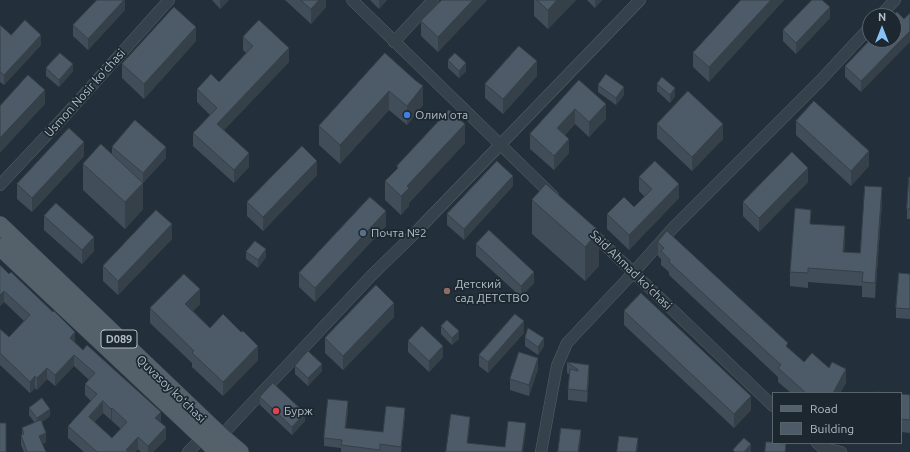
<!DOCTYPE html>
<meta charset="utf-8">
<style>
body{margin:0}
#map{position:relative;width:910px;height:452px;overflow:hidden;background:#23303b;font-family:Ubuntu,sans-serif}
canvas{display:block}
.legend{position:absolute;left:772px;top:392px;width:130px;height:52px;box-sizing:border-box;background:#1c2730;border:1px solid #58636c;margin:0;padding:5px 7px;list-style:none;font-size:12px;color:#b2bdc7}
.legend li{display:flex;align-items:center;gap:8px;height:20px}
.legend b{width:20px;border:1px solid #58636c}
.north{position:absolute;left:862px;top:8px;width:40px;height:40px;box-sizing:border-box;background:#1c2730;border:1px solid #58636c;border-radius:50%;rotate:0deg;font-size:11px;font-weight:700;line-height:16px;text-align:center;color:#b2bdc7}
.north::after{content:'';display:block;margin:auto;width:14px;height:18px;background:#87c1f6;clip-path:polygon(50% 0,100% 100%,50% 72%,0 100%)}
</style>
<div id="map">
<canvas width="910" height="452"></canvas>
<ul class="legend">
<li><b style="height:5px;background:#54616b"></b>Road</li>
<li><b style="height:11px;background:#4c5b67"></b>Building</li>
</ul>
<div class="north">N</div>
</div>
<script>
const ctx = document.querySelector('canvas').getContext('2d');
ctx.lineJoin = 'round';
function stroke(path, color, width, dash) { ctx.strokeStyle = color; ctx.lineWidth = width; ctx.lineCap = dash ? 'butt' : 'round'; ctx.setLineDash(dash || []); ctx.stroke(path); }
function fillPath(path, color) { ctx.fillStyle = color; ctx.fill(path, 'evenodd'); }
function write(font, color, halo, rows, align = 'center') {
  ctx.font = font + ' Ubuntu,sans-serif'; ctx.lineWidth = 3.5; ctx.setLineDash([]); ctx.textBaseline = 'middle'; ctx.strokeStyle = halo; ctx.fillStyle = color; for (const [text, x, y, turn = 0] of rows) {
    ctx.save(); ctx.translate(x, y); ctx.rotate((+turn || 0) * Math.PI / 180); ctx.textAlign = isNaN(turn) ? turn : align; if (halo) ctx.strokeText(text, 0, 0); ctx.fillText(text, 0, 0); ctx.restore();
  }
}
const minor = new Path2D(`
 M352 0 553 196
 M880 16 895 0
 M394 42 433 0
 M0 185 62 119 169 0
 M589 230 773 406
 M817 443 823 448 841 452
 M188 452 203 437 221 436 371 276 414 234 640 0
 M541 452 557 366 567 343 633 273 673 228 819 82 870 27`);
const primary = new Path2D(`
 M0 225 221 436 240 452
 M0 247 218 452`);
const wall = new Path2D(`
 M125 0V10L88 50 73 36V25Z
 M212 0H229L220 9Z
 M285 0H326V7L311 24Z
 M370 0H387L379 9Z
 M442 0H487L438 52 421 36V21Z
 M534 0H576L548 29 534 16Z
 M587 0H602L595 8Z
 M741 0H784L709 82 693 67V53Z
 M830 18 796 54 783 41V30Z
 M904 19 861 92 845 77V66Z
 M0 25 11 35 41 45 4 85 0 82Z
 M243 37 289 62 224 130 249 167 234 183 193 146V133L210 115 197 102V89L219 82 246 53 243 50Z
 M196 41 144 99 122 78V64Z
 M385 53 423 105 407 125 389 110 340 164 319 145V126Z
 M448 60 466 71 459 78 448 68Z
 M46 68 73 71 59 87 46 76Z
 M537 76 503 114 485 98V84Z
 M579 80 606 119 589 137 575 124 565 135 569 153 554 170 530 149V134Z
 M657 84 675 96 670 103 657 91Z
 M598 85 624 95 616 105 598 92Z
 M796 121 869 166 851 186 796 135Z
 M657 124 723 139 692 171 657 138Z
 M465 143 409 203V206L401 215 385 200V181L397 169V166Z
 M112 147 166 158 143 183V209L125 229 83 190V164L112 154Z
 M84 156 32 212 17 199V184Z
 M317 175 263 231 247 216V202Z
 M639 177 679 198 629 250 607 229V214L634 207 645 197 639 191Z
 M910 177V219H907V209Z
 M808 182 759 232 743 216V202Z
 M546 184 599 266 585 281 532 234V200Z
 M513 186 464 240 447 225V214Z
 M882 202 875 298 862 297V286L808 282V288L790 286V272L811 224 845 241 844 252 860 253Z
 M44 216 94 251 82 264 44 230Z
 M386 226 315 302 299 287V273Z
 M172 239 118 295 103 281V266Z
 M658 242 788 348 804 362 846 383 840 393H791L778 382V377L669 275V272L661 265V259L658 256Z
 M476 244 534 283 521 297 476 256Z
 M246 252 266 257 258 268 246 259Z
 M0 265 75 344 161 423 166 439 153 452H141L138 449 135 452H84L68 438V426L91 401 85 395V384L89 380 74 366 55 386 47 379 37 390 35 388 30 393 0 365V329L9 337 24 321 4 302 0 306ZM103 413 121 429 112 438 94 422Z
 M910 274V319L896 318V308Z
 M200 304 193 311 210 328 258 360 223 396 192 367V363L150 323V308Z
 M624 311 751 410 734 428 624 325Z
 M394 317 343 370 325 353V338Z
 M441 326 459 339 452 345 441 334Z
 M524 333 488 373 479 366V355Z
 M525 338 544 346 538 355 525 346Z
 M408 341 443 357 429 372 408 352Z
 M567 362 589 376 587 402 568 400V389L570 375 567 373Z
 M295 366 322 371 308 386 295 374Z
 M538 369 529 396 510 390V379Z
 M901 394 910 395V433L901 432Z
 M260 397 305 421 292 435 260 405Z
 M29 408 50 416 42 422 46 442 42 444 46 452H24L21 445V435H22V428L35 423 29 415Z
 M348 409 346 428 383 432 405 415 401 452H341V448L324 446V438Z`);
const shadedWall = new Path2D(`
 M124 0H125V10L88 50V39Z
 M220 0H229L220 9Z
 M319 0H326V7L311 24V9Z
 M379 0H387L379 9Z
 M473 0H487L438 52V37Z
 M557 0H576L548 29V10Z
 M595 0H602L595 8Z
 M771 0H784L709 82V67Z
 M830 7V18L796 54V43Z
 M196 27V41L144 99V84Z
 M910 31V42L861 92V81Z
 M41 35V45L4 85V75Z
 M289 48V62L217 137V124Z
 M537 61V76L503 114V99Z
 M466 63V71L459 78V71Z
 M73 64V71L59 87V80Z
 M423 86V105L407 125V106Z
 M624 87V95L616 105V98Z
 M675 88V96L670 103V95Z
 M45 90V104L0 153V138Z
 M389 91V110L340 164V145Z
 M606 104V119L589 137V122Z
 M575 109V124L557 143V128Z
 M465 124V143L409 203V206L401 215V196L407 186Z
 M723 124V139L692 171V157Z
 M569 139V153L554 170V156Z
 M84 142V156L32 212V198Z
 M166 147V158L143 183V209L125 229V202L143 183V173Z
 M869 151V166L851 186V171Z
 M249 153V167L234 183V170Z
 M317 161V175L263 231V217Z
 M808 168V182L759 232V218Z
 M513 176V186L464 240V229Z
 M679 184V198L629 250V235Z
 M882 187V202L875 298V283Z
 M386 211V226L315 302V288Z
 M172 224V239L118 295V281Z
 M845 226V241L843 267V252Z
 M599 231V266L585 281V247Z
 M94 237V251L82 264V250Z
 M266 249V257L258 268V260Z
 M534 272V283L521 297V286Z
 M200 289V304L185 318V304Z
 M4 291V302L0 306V295Z
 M394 303V317L343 370V356Z
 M524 321V333L488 373V362Z
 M459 331V339L452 345V338Z
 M75 332V344L70 338Z
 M544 338V346L538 355V347Z
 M258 346V360L223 396V382Z
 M443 346V357L429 372V361Z
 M74 355V366L55 386V375Z
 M538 358V369L529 396V385Z
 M322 364V371L308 386V378Z
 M589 365V376L587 402V391Z
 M47 368V379L37 390V378Z
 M846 369V383L840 393H833Z
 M35 376V388L30 393V382Z
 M751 396V410L734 428V414Z
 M103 401V413L89 428V417Z
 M348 401V409L345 435V428Z
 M112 408V420L111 421V409Z
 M405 408V415L401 452V447Z
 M50 409V416L37 426V418Z
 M161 412V423L155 418Z
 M305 413V421L292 435V427Z
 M470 417V424L467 451V443Z
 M526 423V430L523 452H522Z
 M166 427V439L153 452H148V446Z
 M581 430V438L579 452H578Z
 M46 433V442L39 445V436Z
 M138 437V449L135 452H126V450Z
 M638 438V446L637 452H636Z
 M751 444V452H744Z`);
const building = new Path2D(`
 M97 0H124L88 39 73 25Z
 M301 0H319L311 9Z
 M442 0H473L438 37 421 21Z
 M537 0H557L548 10Z
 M741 0H771L709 67 693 53Z
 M812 0H822L830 7 796 43 783 30Z
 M174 7 196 27 144 84 122 64Z
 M897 12 904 19 910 13V31L861 81 845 66 870 40H894V16H893Z
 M25 20 41 35 4 75 0 72V25L11 35Z
 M259 20 289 48 217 124 249 153 234 170 193 133 217 108 197 89 211 74 219 82 253 46 243 37Z
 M519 46 537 61 503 99 485 84Z
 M60 53 73 64 59 80 46 68Z
 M385 53 415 80 423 86 407 106 389 91 340 145 319 126Z
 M455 53 466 63 459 71 448 60Z
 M606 74 624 87 616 98 598 85Z
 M28 75 45 90 0 138V106Z
 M662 77 675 88 670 95 657 84Z
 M579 80 606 104 589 122 575 109 557 128 569 139 554 156 530 134Z
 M688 91 723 124 692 157 657 124Z
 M814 101 869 151 851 171 796 121Z
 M449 110 465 124 407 186 409 188 401 196 385 181 398 168 397 166Z
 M135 120 166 147 143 173 112 147Z
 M69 128 84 142 32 198 17 184Z
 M101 144 143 183 125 202 83 164Z
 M302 146 317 161 263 217 247 202Z
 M792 152 808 168 759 218 743 202Z
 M497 161 513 176 464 229 447 214Z
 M655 161 679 184 629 235 607 214 624 197 634 207 652 189 639 177Z
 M909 177H910V209H907Z
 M546 184 599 231 585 247 532 200Z
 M865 186 882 187 875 283 862 282 863 272 808 268V273L790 272 795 208 811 210 810 224 845 226 843 252 860 253Z
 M370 197 386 211 315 288 299 273Z
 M56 203 94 237 82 250 44 216Z
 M156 210 172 224 118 281 103 266Z
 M489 230 534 272 521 286 476 244Z
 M667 231 788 343 786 346 804 362 812 353 829 368 832 362 846 369 833 393H806L778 368 781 365 669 262 670 260 661 251 664 248 658 242Z
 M255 241 266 249 258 260 246 252Z
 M0 265 9 274 11 272 53 312 54 311 75 332 70 338 83 350 87 345 161 412 155 418 166 427 148 446 138 437 126 450 129 452H97L68 426 97 394 85 384 95 373 74 355 55 375 47 368 37 378 35 376 30 382 0 353V329L9 337 30 315 4 291 0 295ZM103 401 111 409 112 408 127 422 112 438 89 417Z
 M899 273 910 274V309L896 308Z
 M184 274 200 289 185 304 210 328 223 314 241 332 243 331 258 346 223 382 192 353 194 351 150 308Z
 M376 285 394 303 343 356 325 338Z
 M641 293 751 396 734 414 624 311Z
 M515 314 524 321 488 362 479 355Z
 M447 320 459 331 452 338 441 326Z
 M422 326 443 346 429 361 408 341Z
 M528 328 544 338 538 347 525 338Z
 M308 351 322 364 308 378 295 366Z
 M519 352 538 358 529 385 510 379Z
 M567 362 589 365 587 391 568 389 570 369 578 371V370Z
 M273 383 305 413 292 427 260 397Z
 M876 392 887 393H876Z
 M901 394 910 395V420L901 419Z
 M42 398 50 409 37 418 29 408Z
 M328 399 348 401 345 428 383 432 386 406 405 408 401 447 380 444V450L341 445 342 440 324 438Z
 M451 414 470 417 467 443 505 447 508 421 526 423 522 452H446Z
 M41 420 46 433 39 436 46 452H27L21 435 24 434 22 428Z
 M0 423H6V452H0Z
 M561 428 581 430 578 452H558Z
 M619 436 638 438 636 452H617Z
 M744 438 751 444 744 452H735L733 450Z
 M766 442H773V443L786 444 785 452H765Z`);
const markers = [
 [407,115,4,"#3f7fe0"],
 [363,233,4,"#5c6f8a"],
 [447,291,4,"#8d6e63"],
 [276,411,4,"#e0444e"]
];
const shields = [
 [119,339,36]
];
const shieldNames = [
 ["D089",119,339]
];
const streetNames = [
 ["Usmon Nosir ko'chasi",85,93,-48],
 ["Said Ahmad ko'chasi",631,270,44],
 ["Quvasoy koʻchasi",171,389,44]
];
const poiNames = [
 ["Олим ота",415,115],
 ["Почта №2",371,233],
 ["Детский",455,284],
 ["сад ДЕТСТВО",455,298],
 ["Бурж",284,411]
];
stroke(minor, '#556069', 12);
stroke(primary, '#404b54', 18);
stroke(minor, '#36424b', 11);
stroke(primary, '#54616b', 17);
fillPath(wall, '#414e59');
fillPath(shadedWall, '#354048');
fillPath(building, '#4c5b67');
stroke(building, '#354048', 1);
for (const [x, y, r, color] of markers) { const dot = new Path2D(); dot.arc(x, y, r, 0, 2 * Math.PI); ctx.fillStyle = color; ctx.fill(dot); stroke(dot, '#1c2730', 1.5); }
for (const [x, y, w] of shields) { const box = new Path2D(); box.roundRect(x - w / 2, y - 9, w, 18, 3); ctx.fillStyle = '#1c2730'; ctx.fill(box); stroke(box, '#b2bdc7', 1); }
write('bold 11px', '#b2bdc7', null, shieldNames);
write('12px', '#b2bdc7', '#1c2730', streetNames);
write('12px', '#b2bdc7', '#1c2730', poiNames, 'left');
</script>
